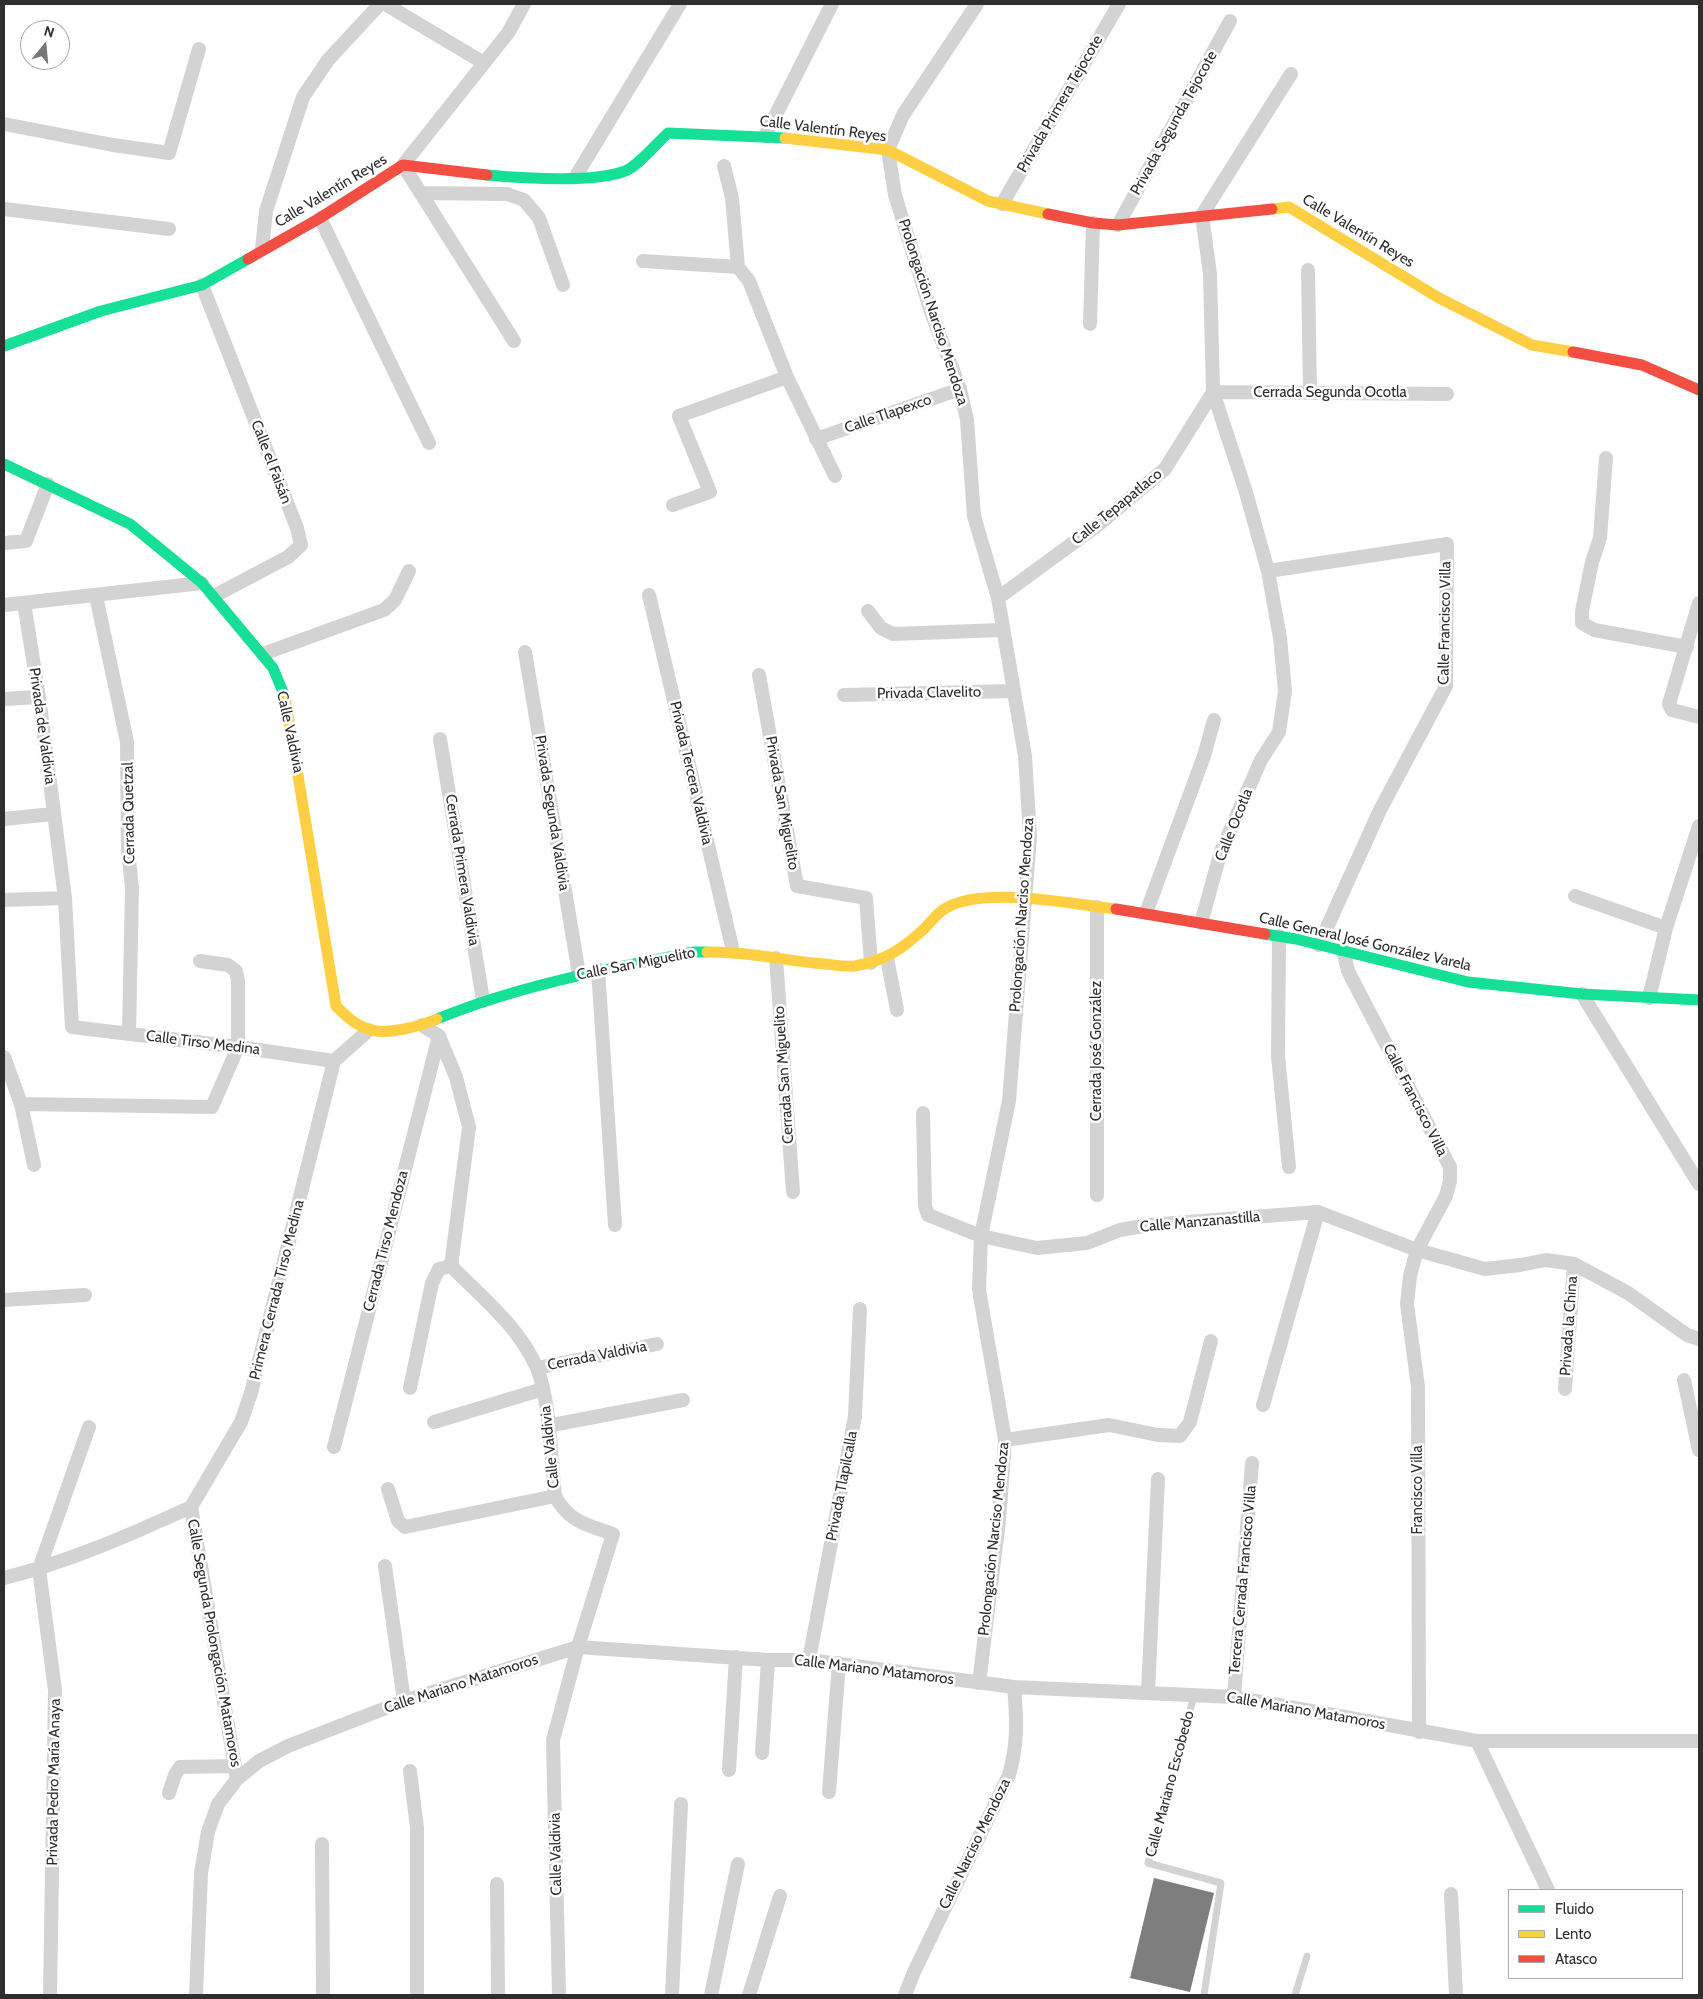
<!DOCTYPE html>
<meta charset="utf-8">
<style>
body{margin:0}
#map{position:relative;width:1703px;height:1999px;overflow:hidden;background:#fff;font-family:Cabin,sans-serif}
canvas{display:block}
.frame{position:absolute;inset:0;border:5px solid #2e2e2e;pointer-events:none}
.legend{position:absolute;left:1508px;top:1889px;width:175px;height:90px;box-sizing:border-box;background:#fff;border:1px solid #ababab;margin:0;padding:6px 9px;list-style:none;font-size:15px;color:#2e2e2e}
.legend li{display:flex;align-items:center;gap:10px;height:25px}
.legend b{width:25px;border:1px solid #ababab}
.north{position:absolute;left:20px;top:20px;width:50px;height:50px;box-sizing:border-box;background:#fff;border:1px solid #ababab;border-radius:50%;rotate:17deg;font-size:14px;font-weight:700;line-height:20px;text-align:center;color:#2e2e2e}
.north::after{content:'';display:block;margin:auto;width:18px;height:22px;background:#777;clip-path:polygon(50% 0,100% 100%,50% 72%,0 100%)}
</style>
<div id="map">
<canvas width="1703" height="1999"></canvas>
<div class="frame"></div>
<ul class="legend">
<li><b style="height:6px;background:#16e098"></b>Fluido</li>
<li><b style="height:6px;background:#ffcf43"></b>Lento</li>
<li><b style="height:6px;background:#f24e42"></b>Atasco</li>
</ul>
<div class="north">N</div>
</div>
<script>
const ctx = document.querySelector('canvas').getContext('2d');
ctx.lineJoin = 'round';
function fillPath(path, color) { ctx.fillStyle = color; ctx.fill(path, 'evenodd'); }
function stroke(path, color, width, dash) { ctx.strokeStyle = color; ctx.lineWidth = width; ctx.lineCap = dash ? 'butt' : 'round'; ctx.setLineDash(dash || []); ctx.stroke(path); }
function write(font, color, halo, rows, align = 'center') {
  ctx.font = font + ' Cabin,sans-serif'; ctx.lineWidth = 5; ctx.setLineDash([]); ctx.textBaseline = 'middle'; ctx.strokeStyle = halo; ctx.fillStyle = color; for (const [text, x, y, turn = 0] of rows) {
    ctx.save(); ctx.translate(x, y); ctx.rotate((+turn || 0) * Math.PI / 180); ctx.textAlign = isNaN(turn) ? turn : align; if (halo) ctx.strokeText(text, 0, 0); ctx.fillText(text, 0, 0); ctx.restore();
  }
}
const building = new Path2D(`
 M1154 1878 1214 1893 1190 1992 1130 1978Z`);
const lane = new Path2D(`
 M1194 1696 1148 1863 1221 1883 1204 1995
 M1295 1995 1307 1956`);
const street = new Path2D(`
 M385 4 484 63
 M977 4 903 115 888 150 895 195 931 312 960 389 967 420 974 516 998 598 1025 756 1030 837 1009 1101 981 1236 979 1290 1005 1440 999 1521 979 1683
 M4 124 113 145 169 153 199 49
 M765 136 832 4
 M724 166 732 198 738 267 749 281 787 377 835 476
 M576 176 680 4
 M421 193 507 194 524 200 539 218 563 285
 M1002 204 1119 4
 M4 209 169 229
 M320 218 429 443
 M1118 225 1230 21
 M262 249 266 211 303 97 328 60 380 4
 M643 261 738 267
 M1308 270 1310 392
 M202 285 297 528 301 545 288 557 214 596
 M1090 324 1093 223
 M514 341 403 165 508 33 524 4
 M816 439 960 389
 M1606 458 1600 538 1592 562 1582 611V623L1594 630 1687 647
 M673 505 710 492 679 416 787 377
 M4 543 26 541 48 484
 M1268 571 1447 544 1446 686 1380 810 1319 945
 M649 595 733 951
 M96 596 127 742 128 850 132 888 129 1034
 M998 598 1099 524 1165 469 1213 392 1210 274 1202 215 1291 74
 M24 603 39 697 65 898 72 1027 238 1047 334 1061
 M1699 603 1669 704 1672 710 1699 717
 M4 605 202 583
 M868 611 881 628 893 634 1002 630
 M525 652 579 974
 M263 654 384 610 395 600 409 571
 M759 675 797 886 866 898 871 963
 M844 695 1013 691
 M4 699 39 697
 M440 739 483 1000
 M4 819 53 814
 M1575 896 1666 928
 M4 900 65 898
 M1146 913 1204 756 1214 720
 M1201 923 1221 851 1261 760 1279 732 1285 691 1280 638 1268 571 1245 489 1213 392 1447 394
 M1279 936 1278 1056 1289 1167
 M1343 950 1348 971 1450 1167V1181L1446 1196 1417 1250 1410 1276 1407 1304 1418 1387 1419 1732
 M776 958 793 1192
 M887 958 897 1010
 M598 969 615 1225
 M1582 994 1699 1184
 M1649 998 1666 928 1699 826
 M422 1025 439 1036 456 1077 469 1127 451 1266C482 1297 519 1327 537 1368 550 1400 551 1460 555 1496 569 1522 587 1525 613 1534L578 1647 553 1740 559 1995
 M4 1057 21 1104 34 1165
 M334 1061 369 1030
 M21 1104 212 1107 238 1047V981L236 971 228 965 200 961
 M923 1113 925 1206 928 1215 981 1236 1037 1248 1087 1243 1120 1230 1149 1225 1318 1212 1417 1250 1485 1269 1520 1265 1546 1260 1574 1264 1628 1293 1687 1335 1699 1339
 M1097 1195V907
 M4 1300 85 1295
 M537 1368 657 1344
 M1684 1380 1699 1450
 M410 1388 432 1283 439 1269 451 1266
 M1565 1389 1574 1264
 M1263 1405 1318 1212
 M434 1422 543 1389
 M547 1426 683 1400
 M1005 1440 1109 1425 1158 1435 1180 1436 1190 1422 1211 1341
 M334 1447 439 1036
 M388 1489 398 1521 405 1527 555 1496
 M191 1507 241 1422 251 1393 334 1061
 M191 1507 237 1779
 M385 1566 404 1701
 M4 1578C68 1562 130 1535 191 1507
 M809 1660 855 1416 860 1309
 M1148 1692 1158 1479
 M1234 1697 1252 1463
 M1477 1741 1548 1890
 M762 1753 768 1660
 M729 1770 736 1657
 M410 1771 417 1828V1995
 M829 1792 839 1663
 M169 1793 175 1775 180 1767 235 1766
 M322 1844 323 1995
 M497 1884 498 1995
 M1451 1894 1456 1995
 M50 1995 55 1690 39 1569 89 1427
 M196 1995 201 1873 208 1832 218 1804 237 1779 259 1761 288 1746 404 1701 578 1647 768 1660H809L1014 1687 1234 1697 1477 1741H1699
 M672 1995 681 1804
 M711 1995 738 1864
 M749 1995 780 1896
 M905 1995 914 1972 1009 1775C1018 1743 1017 1720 1014 1687`);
const fast = new Path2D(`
 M487 175C521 178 594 183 625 171 637 167 658 142 668 133L785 138
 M4 346 101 311 202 285 248 259
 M4 464 130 524 202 583 273 668 285 697
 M1265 934 1296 939 1468 982 1582 994 1699 1000
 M437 1019C520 985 607 969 694 952H707`);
const slow = new Path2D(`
 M785 138 888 150 988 201 1048 214
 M1272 209 1289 207 1439 298 1532 345 1573 352
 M285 697 336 1006C345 1015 355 1025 368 1029 386 1036 420 1026 437 1019
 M707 952C747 951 785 961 825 964 834 965 846 967 855 966 885 961 902 949 924 929 931 922 938 912 946 908 984 886 1073 904 1116 909`);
const jam = new Path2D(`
 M1048 214 1093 223 1118 225 1272 209
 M248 259 320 218 403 165 487 175
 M1573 352 1642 365 1699 390
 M1116 909 1265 934`);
const streetNames = [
 ["Privada Primera Tejocote",1060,104,-60],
 ["Privada Segunda Tejocote",1174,123,-61],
 ["Calle Valentín Reyes",823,129,7],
 ["Calle Valentín Reyes",331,191,-31],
 ["Calle Valentín Reyes",1358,231,31],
 ["Prolongación Narciso Mendoza",933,312,72],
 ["Cerrada Segunda Ocotla",1330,393],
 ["Calle Tlapexco",888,414,-19],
 ["Calle el Faisán",271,462,69],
 ["Calle Tepapatlaco",1117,507,-39],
 ["Calle Francisco Villa",1445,623,-89],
 ["Privada Clavelito",929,693,-1],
 ["Privada de Valdivia",42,726,82],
 ["Calle Valdivia",290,732,78],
 ["Privada Tercera Valdivia",691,773,77],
 ["Privada San Miguelito",782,803,80],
 ["Cerrada Quetzal",129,813,-91],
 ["Privada Segunda Valdivia",552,813,81],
 ["Calle Ocotla",1234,825,-68],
 ["Cerrada Primera Valdivia",462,870,81],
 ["Prolongación Narciso Mendoza",1022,915,-86],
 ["Calle General José González Varela",1365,942,13],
 ["Calle San Miguelito",636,964,-11],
 ["Calle Tirso Medina",203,1043,7],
 ["Cerrada José González",1097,1051,-90],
 ["Cerrada San Miguelito",784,1075,-94],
 ["Calle Francisco Villa",1415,1100,63],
 ["Calle Manzanastilla",1200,1222,-5],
 ["Cerrada Tirso Mendoza",386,1241,-76],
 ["Primera Cerrada Tirso Medina",277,1290,-76],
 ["Privada la China",1569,1326,-86],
 ["Cerrada Valdivia",597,1356,-11],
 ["Calle Valdivia",550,1447,-96],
 ["Privada Tlapilcalla",842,1486,-79],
 ["Francisco Villa",1418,1490,-90],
 ["Prolongación Narciso Mendoza",994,1539,-84],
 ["Tercera Cerrada Francisco Villa",1243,1580,-85],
 ["Calle Segunda Prolongación Matamoros",214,1643,80],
 ["Calle Mariano Matamoros",874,1670,7],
 ["Calle Mariano Matamoros",461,1684,-18],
 ["Calle Mariano Matamoros",1306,1711,10],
 ["Privada Pedro María Anaya",54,1782,-89],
 ["Calle Mariano Escobedo",1170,1784,-75],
 ["Calle Narciso Mendoza",975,1844,-64],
 ["Calle Valdivia",556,1854,-91]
];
fillPath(building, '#7e7e7e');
stroke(lane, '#d3d3d3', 7);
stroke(street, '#d3d3d3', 14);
stroke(fast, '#16e098', 11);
stroke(slow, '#ffcf43', 11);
stroke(jam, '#f24e42', 11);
write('15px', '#2e2e2e', '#fff', streetNames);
</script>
